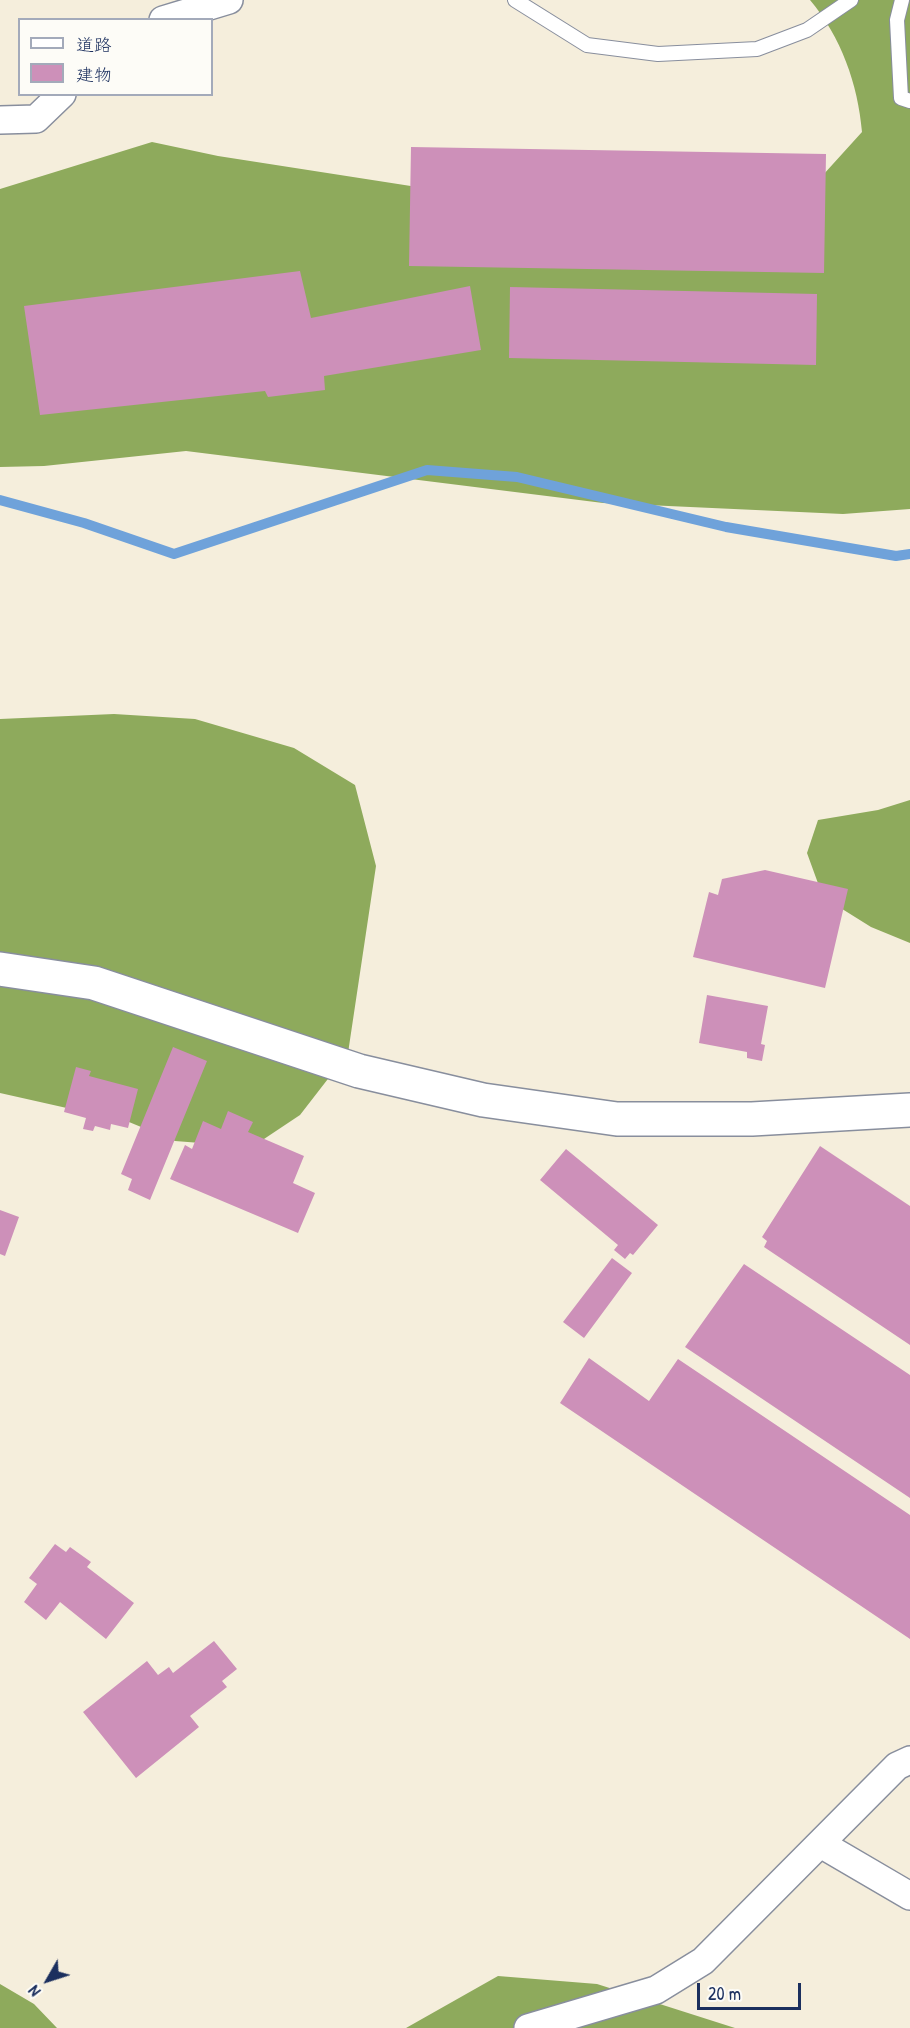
<!DOCTYPE html>
<meta charset="utf-8">
<style>
body{margin:0}
#map{position:relative;width:910px;height:2028px;overflow:hidden;background:#f5eedc;font-family:"Patrick Hand","Klee One",sans-serif}
canvas{display:block}
.legend{position:absolute;left:18px;top:18px;width:195px;height:78px;box-sizing:border-box;background:#fdfcf7;border:2px solid #a3aaba;margin:0;padding:8px 10px;list-style:none;font-size:18px;color:#1b2f5e}
.legend li{display:flex;align-items:center;gap:12px;height:30px}
.legend b{width:30px;border:2px solid #a3aaba}
.north{position:absolute;left:18px;top:1950px;width:60px;height:60px;-webkit-text-stroke:4px #fdfcf7;paint-order:stroke;rotate:231deg;font-size:16px;font-weight:700;line-height:24px;text-align:center;color:#1b2f5e}
.north::after{content:'';display:block;margin:auto;width:21px;height:27px;background:#1b2f5e;clip-path:polygon(50% 0,100% 100%,50% 72%,0 100%)}
.scale{position:absolute;left:697px;top:1983px;width:104px;height:27px;box-sizing:border-box;border:3px solid #1b2f5e;border-top:0;padding-left:8px;font-size:18px;line-height:21px;white-space:nowrap;color:#1b2f5e;-webkit-text-stroke:4px #fdfcf7;paint-order:stroke}
</style>
<div id="map">
<canvas width="910" height="2028"></canvas>
<ul class="legend">
<li><b style="height:8px;background:#fff"></b>道路</li>
<li><b style="height:16px;background:#cd90b9"></b>建物</li>
</ul>
<div class="north">N</div>
<div class="scale">20 m</div>
</div>
<script>
const ctx = document.querySelector('canvas').getContext('2d');
ctx.lineJoin = 'round';
function fillPath(path, color) { ctx.fillStyle = color; ctx.fill(path, 'evenodd'); }
function stroke(path, color, width, dash) { ctx.strokeStyle = color; ctx.lineWidth = width; ctx.lineCap = dash ? 'butt' : 'round'; ctx.setLineDash(dash || []); ctx.stroke(path); }
const forest = new Path2D(`
 M810 0H910V509L843 514 603 503 186 451 44 466 0 467V189L152 142 218 156 475 196 823 175 862 132C858 84 841 37 810 0Z
 M114 714 195 719 294 748 355 785 376 866 348 1053 300 1115 252 1147 175 1141 129 1122 0 1093V719Z
 M910 800V943L871 927 823 897 807 853 818 820 878 810Z
 M498 1976 597 1984 735 2028H406Z
 M0 1984 34 2004 57 2028H0Z`);
const stream = new Path2D(`
 M0 500 84 523 174 554 427 470 517 477 726 527 896 556 910 554`);
const building = new Path2D(`
 M411 147 826 154 824 273 409 266Z
 M300 271 311 318 470 286 481 350 324 376 325 390 268 397 265 391 40 415 24 306Z
 M510 287 817 294 816 365 509 358Z
 M765 870 848 889 825 988 693 957 709 892 718 895 722 879Z
 M707 995 768 1006 761 1044 765 1045 762 1061 747 1058V1052L699 1043Z
 M173 1047 207 1061 150 1200 128 1190 132 1179 121 1174Z
 M76 1067 91 1071 89 1076 138 1089 128 1128 111 1124 110 1130 95 1126 93 1131 83 1129 86 1118 64 1112Z
 M228 1111 253 1122 248 1132 304 1156 293 1183 315 1193 298 1233 170 1179 185 1145 192 1149 203 1121 221 1129Z
 M820 1146 910 1206V1345L764 1247 767 1241 762 1237Z
 M566 1149 658 1225 633 1255 630 1253 625 1259 614 1250 618 1245 540 1180Z
 M0 1210 19 1217 5 1256 0 1254Z
 M612 1258 632 1273 584 1338 563 1322Z
 M744 1264 910 1375V1498L685 1347Z
 M589 1358 649 1401 678 1359 910 1515V1639L560 1403Z
 M55 1544 66 1552 70 1547 91 1562 87 1567 134 1603 106 1639 60 1602 46 1620 24 1602 37 1584 29 1578Z
 M214 1641 237 1669 222 1681 227 1687 190 1716 199 1727 136 1778 83 1712 147 1661 158 1675 169 1667 173 1673Z`);
const service = new Path2D(`
 M515 0 587 45 658 54 757 49 807 30 851 0
 M902 0 897 20 901 98 910 101`);
const minor = new Path2D(`
 M163 20 229 0
 M0 120 36 119 62 94
 M821 1844 910 1896
 M528 2028 656 1990 703 1961 897 1766 910 1760`);
const tertiary = new Path2D(`
 M0 969 94 983 359 1071 483 1100 617 1119H752L910 1110`);
fillPath(forest, '#8eaa5c');
stroke(stream, '#6fa2da', 10);
fillPath(building, '#cd90b9');
stroke(service, '#888e9d', 16);
stroke(minor, '#888e9d', 30);
stroke(tertiary, '#888e9d', 36);
stroke(service, '#fff', 14);
stroke(minor, '#fff', 27);
stroke(tertiary, '#fff', 33);
</script>
